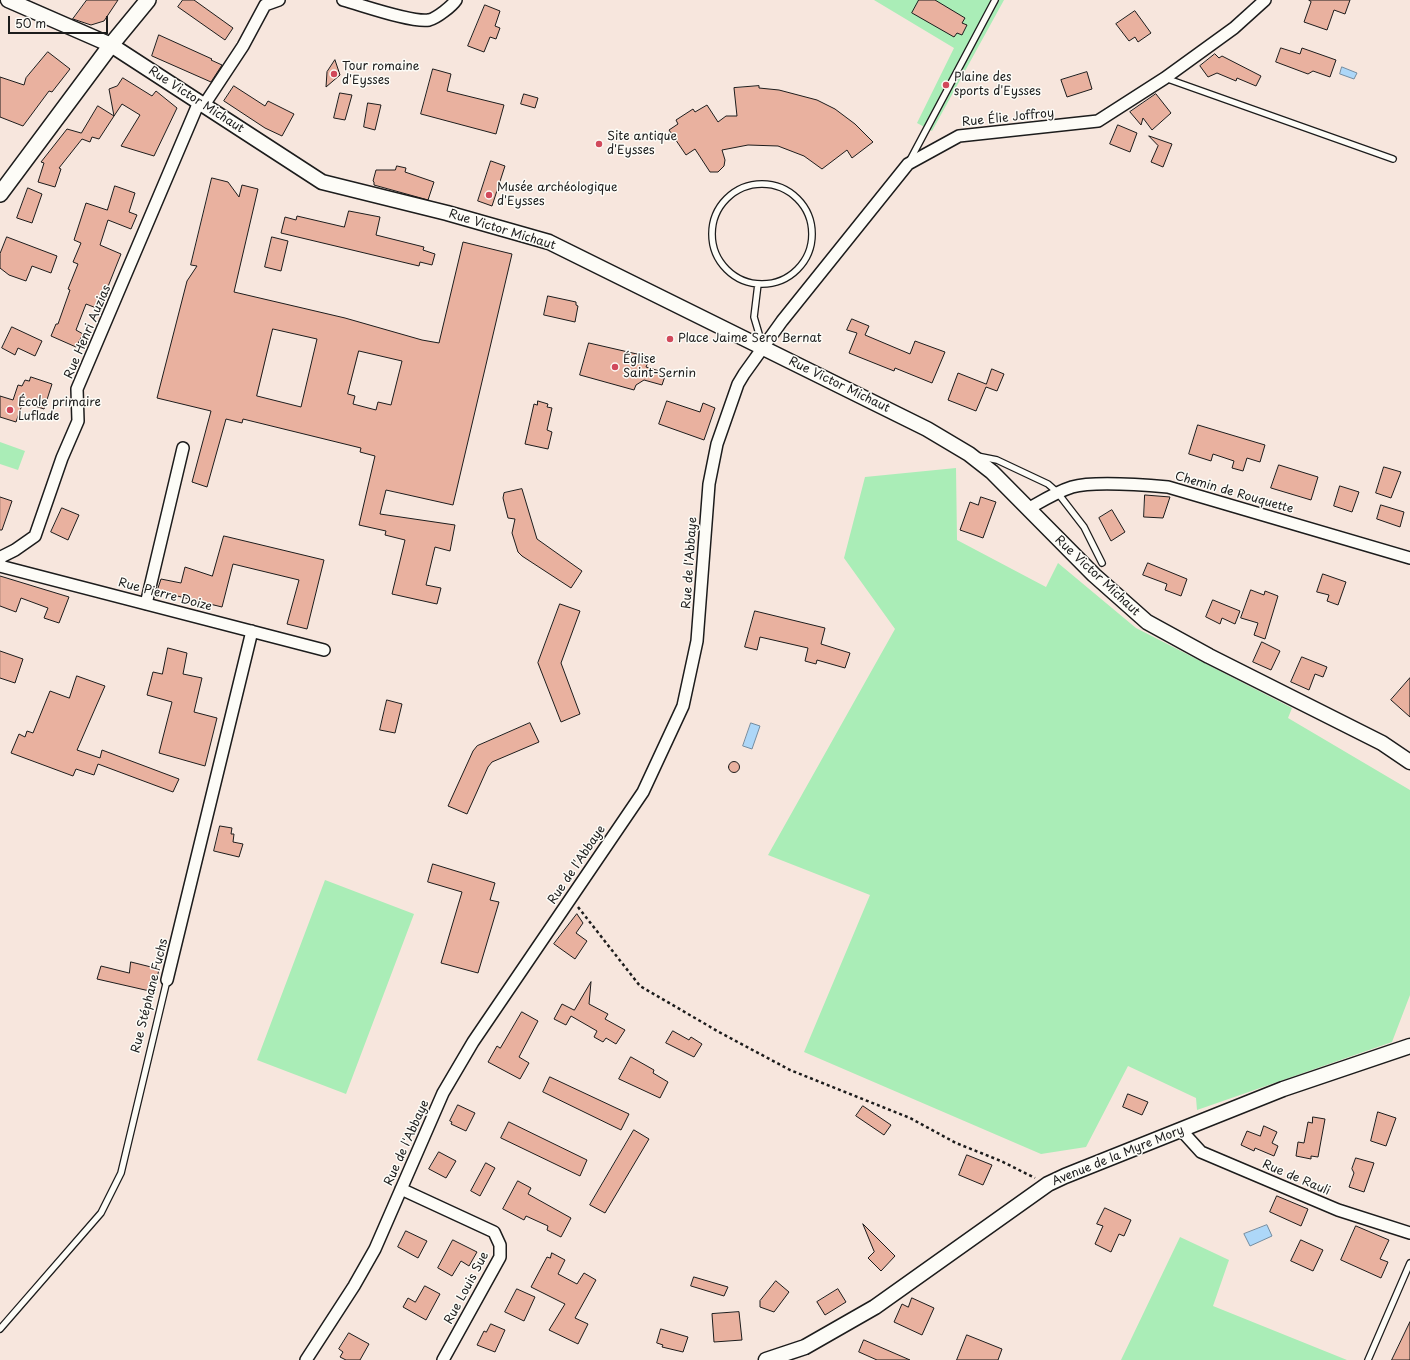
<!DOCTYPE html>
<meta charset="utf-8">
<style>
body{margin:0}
#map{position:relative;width:1410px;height:1360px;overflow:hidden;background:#f7e6dd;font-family:"Playpen Sans",sans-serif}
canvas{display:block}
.scale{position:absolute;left:8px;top:16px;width:100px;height:18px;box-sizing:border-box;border:2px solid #1c1c1c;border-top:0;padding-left:5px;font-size:12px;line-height:14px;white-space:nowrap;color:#1c1c1c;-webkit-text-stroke:3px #fdfcf7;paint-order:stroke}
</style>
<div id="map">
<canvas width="1410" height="1360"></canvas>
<div class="scale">50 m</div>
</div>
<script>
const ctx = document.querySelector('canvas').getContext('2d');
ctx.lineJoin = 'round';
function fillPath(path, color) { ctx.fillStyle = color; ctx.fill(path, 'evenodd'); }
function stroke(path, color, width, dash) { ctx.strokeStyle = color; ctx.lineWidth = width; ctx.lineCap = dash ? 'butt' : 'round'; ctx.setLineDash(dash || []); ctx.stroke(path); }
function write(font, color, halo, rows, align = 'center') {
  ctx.font = font + ' "Playpen Sans",sans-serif'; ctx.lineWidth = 3; ctx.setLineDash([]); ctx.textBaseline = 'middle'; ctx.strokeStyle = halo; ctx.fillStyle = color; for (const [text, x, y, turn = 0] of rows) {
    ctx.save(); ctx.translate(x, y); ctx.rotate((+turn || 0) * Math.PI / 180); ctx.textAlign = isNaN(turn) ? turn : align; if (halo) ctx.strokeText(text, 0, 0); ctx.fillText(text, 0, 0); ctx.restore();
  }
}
const green = new Path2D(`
 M874 0H1004L932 131 917 123 954 48Z
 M0 442 25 451 18 470 0 464Z
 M956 468 957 540 1046 587 1058 563 1136 628 1292 708 1288 718 1410 790V995L1392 1042 1197 1110 1196 1098 1128 1066 1086 1147 1041 1154 804 1052 870 895 768 855 895 629 844 558 865 477Z
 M325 880 414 914 346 1094 257 1060Z
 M1180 1237 1229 1260 1213 1306 1347 1360H1121Z`);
const water = new Path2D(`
 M1342 67 1357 73 1354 79 1340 74Z
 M751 723 760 726 752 749 743 746Z
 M1267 1225 1272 1236 1250 1246 1244 1234Z`);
const building = new Path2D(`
 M87 0H118L104 21 91 25 73 19Z
 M183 0H194L233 28 225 40 178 7Z
 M919 0H935L965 18 962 23 967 25 962 35 957 33 954 37 912 13Z
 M1309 0H1350L1345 14 1334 10 1327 30 1304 22 1311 2Z
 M485 5 500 11 495 26 500 28 496 39 490 37 484 52 468 46Z
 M1135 11 1151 33 1138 42 1135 37 1129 41 1116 24Z
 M159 35 212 59 211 60 222 65 211 82 152 56Z
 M1281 48 1300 54 1302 48 1336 60 1330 77 1313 71 1308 74 1276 62Z
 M48 52 70 69 52 92 49 91 23 126 0 117V77L24 85 26 78Z
 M1215 54 1219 58 1222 56 1261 76 1256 86 1237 78 1236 81 1217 73 1208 77 1200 66Z
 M335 60 340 75 326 87 327 72Z
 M433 69 451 74 447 91 504 105 496 134 421 114Z
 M1087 72 1092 89 1067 97 1061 80Z
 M123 78 152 96 156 91 177 108 154 156 121 146 140 115 122 104 114 116 109 89 117 86Z
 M234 86 265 106 268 101 294 114 282 136 265 128 224 101Z
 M759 86V88L779 90 817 100 835 109 855 124 873 142 852 158 847 150 822 169 804 156 778 146 748 145 722 150 725 160 724 166 718 172H710L695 149 686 155 669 130 678 124 676 120 693 109 695 112 707 105 718 122 726 116H737L734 88Z
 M340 93 352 95 345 120 334 118Z
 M524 94 538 98 535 108 521 104Z
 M1156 94 1171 113 1152 130 1143 118 1141 125 1130 112Z
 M368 103 381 105 375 130 364 127Z
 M98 106 114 116 99 139 92 137 90 142 82 139 59 168 61 169 55 187 38 182 44 163 41 162 67 129 81 133Z
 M1118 125 1137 133 1130 152 1110 144Z
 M1149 136 1172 144 1163 167 1151 162 1158 146Z
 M491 161 505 166 492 206 478 201Z
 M397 166 406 168 405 172 434 182 428 200 374 185V182L373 181 376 170H395Z
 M212 178 228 182 239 197 242 185 258 189 234 292 345 318 422 340 439 343 463 242 512 254 453 505 386 490 380 514 455 525 450 551 435 547 426 585 441 588 437 604 392 594 405 540 385 535 386 531 359 525 375 456 360 452 361 448 243 419 242 423 226 419 207 487 192 482 211 411 157 398 187 281 197 266 191 265ZM273 329 317 339 301 407 257 396ZM359 351 402 361 391 405 378 402 376 410 353 404 355 396 348 394Z
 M115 186 135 193 129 212 137 215 131 229 108 220 100 245 121 254 99 309 86 304 76 330 83 334 76 347 51 336 56 324H58L70 290 68 289 78 264 73 262 81 243 74 240 86 203 107 210Z
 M28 188 42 194 32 223 17 218Z
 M349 211 380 217 376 235 424 247 423 250 435 254 432 265 420 262 419 266 281 233 285 217 296 220 297 216 344 227Z
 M7 237 57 256 51 273 32 266 26 281 9 275 0 268V254Z
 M272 237 288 241 281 271 265 267Z
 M548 296 576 302V305L578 306 575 322 544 315Z
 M852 319 869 326 865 335 910 354 915 341 945 352 932 383 895 368 894 371 849 353 857 333 847 330Z
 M12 327 42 341 35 356 18 348 15 355 2 348Z
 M589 343 650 357 646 367 666 373 662 385 644 380 636 385 634 390 580 375Z
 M992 369 1004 374 997 391 986 387 976 411 948 400 958 373 986 384Z
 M31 377 52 384 44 409 23 402 16 422 0 417V396L13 400 18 385 22 386 25 380 29 381Z
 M538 401 548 404 547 407 552 408 547 430 552 432 548 449 525 444 534 404 537 405Z
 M667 401 700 412 703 403 715 408 704 440 659 424Z
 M1198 425 1265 445 1260 462 1247 458 1243 471 1232 468 1234 461 1213 454 1211 461 1189 454Z
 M1279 465 1318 477 1311 500 1271 488Z
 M1384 467 1401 472 1391 498 1376 493Z
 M1340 486 1359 492 1352 512 1334 506Z
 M522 489 537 539 582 571 571 588 522 556 518 552 512 533 515 519 508 518 503 498 504 493Z
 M1145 495 1170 497 1163 518 1144 517Z
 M0 497 12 501 2 530H0Z
 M981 497 996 502 983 538 960 530 970 502 978 505Z
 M1381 505 1404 512 1400 527 1377 519Z
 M62 508 79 515 68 540 51 532Z
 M1112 510 1125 532 1111 541 1099 518Z
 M224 536 324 560 307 629 287 624 299 580 233 564 222 607 157 591 161 579 181 583 185 567 212 576Z
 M1148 563 1187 579 1181 596 1165 590 1167 584 1143 575Z
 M1323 574 1346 582 1338 605 1327 601 1329 595 1317 592Z
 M0 576 69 597 59 623 44 618 48 608 21 598 16 612 0 606Z
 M1251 590 1264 595 1265 591 1278 596 1265 639 1254 635 1258 623 1241 618Z
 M1213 600 1240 611 1235 624 1222 618 1220 624 1206 617Z
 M560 604 580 611 561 663 580 714 561 722 538 663Z
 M755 611 825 628 821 644 850 653 845 668 817 660 816 664 805 661 808 648 760 637 757 650 745 647Z
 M1262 642 1280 651 1271 670 1253 662Z
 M168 648 187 653 183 674 202 678 194 712 217 718 205 766 159 753 172 702 147 695 153 672 162 674Z
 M0 651 23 659 15 683 0 678Z
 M1302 657 1327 667 1323 677 1315 674 1309 690 1291 682Z
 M77 676 105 686 77 750 100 758 102 750 179 779 173 792 98 764 94 775 76 769 73 776 11 753 19 734 25 737 27 731 33 733 50 691 69 698Z
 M1410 678V717L1391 700Z
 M387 700 402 704 395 733 380 730Z
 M530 723 539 742 492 762 488 767 467 814 448 806 473 751 477 746Z
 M728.5 767a5.5 5.5 0 1 1 11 0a5.5 5.5 0 1 1-11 0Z
 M220 826 232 828 231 834H234L233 842 243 844 239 857 214 851Z
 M433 864 495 883 490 900 499 902 478 973 441 963 462 892 428 882Z
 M577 914 583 923 576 933 587 941 575 959 554 944Z
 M131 962 159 969 154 992 97 979 101 966 129 973Z
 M591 982 589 1004 608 1014 605 1019 625 1030 616 1044 606 1038 603 1042 594 1037 597 1031 571 1016 566 1025 554 1019 562 1004 574 1010Z
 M522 1012 538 1021 519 1057 529 1063 520 1079 488 1062 497 1046 500 1048Z
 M673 1031 689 1040 691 1037 702 1044 694 1057 666 1043Z
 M631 1057 654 1070 653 1073 668 1082 660 1098 619 1079Z
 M550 1077 629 1114 621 1130 543 1092Z
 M1128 1094 1148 1102 1142 1115 1123 1107Z
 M458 1105 475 1113 466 1131 451 1124 452 1122 450 1121Z
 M863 1106 891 1125 884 1135 856 1116Z
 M1378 1112 1396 1118 1386 1146 1371 1141Z
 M1313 1117 1325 1119 1318 1157 1311 1156V1159L1296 1156 1298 1142 1304 1143 1308 1122 1312 1123Z
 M509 1122 587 1160 580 1176 501 1138Z
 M1264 1126 1277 1132 1272 1143 1278 1146 1274 1156 1255 1148 1254 1151 1241 1145 1247 1131 1260 1136Z
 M634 1130 649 1139 605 1213 590 1205Z
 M439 1152 456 1161 446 1178 429 1169Z
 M967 1155 992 1165 983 1185 959 1175Z
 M1356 1158 1374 1163 1364 1192 1349 1187 1354 1173 1352 1169Z
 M486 1163 495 1168 480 1196 471 1191Z
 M518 1181 531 1188 528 1194 571 1218 561 1237 547 1230 548 1226 526 1216 524 1220 503 1209Z
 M1277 1196 1308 1209 1301 1226 1270 1212Z
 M1105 1208 1131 1220 1124 1236 1119 1234 1111 1252 1095 1244 1103 1226 1097 1224Z
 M863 1224 895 1256 881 1271 868 1258 874 1252Z
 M1356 1226 1389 1240 1380 1259 1388 1262 1381 1278 1341 1260Z
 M406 1231 427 1241 418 1258 398 1247Z
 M453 1240 477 1252 469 1266 461 1261 452 1276 438 1268Z
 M1301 1240 1323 1250 1313 1271 1291 1261Z
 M552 1253 565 1260 558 1274 577 1284 584 1273 596 1280 575 1318 588 1324 578 1344 549 1330 565 1304 531 1287 547 1257 550 1258Z
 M694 1277 728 1287 724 1296 691 1286Z
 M776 1281 789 1292 774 1312 760 1307V1301Z
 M425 1286 440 1294 426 1320 403 1307 408 1298 415 1302Z
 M517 1289 535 1297 524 1321 505 1312Z
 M838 1289 846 1302 825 1315 817 1302Z
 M912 1298 934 1308 922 1335 894 1322 902 1304 908 1307Z
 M739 1312 742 1340 714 1342 712 1314Z
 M1410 1322V1360H1392Z
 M491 1324 505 1330 495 1352 477 1345 484 1331 486 1332Z
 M661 1329 688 1337 683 1352 662 1347 663 1345 657 1343Z
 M349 1333 369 1344 360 1360H346L340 1357 343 1352 339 1349Z
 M967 1335 1002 1349 998 1360H957Z
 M864 1340 910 1360H877L859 1352Z`);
const path = new Path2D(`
 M578 907 640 986 719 1032 790 1070 910 1118 956 1143 1001 1161 1035 1178`);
const service = new Path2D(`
 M1165 78 1393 159
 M909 162 995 0
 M712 234a50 50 0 1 1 100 0a50 50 0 1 1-100 0Z
 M758 284 754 317 762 344
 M977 456 997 460 1048 484 1057 492 1084 527 1102 563
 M0 1329 101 1213 121 1173 167 980
 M1368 1360 1410 1263`);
const minor = new Path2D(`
 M343 0C362 5 412 23 429 20 437 18 452 6 456 0
 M204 105 243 46 265 5 279 0
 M1028 509C1042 501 1056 492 1072 487 1093 481 1145 485 1168 487L1410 558
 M0 560 1 557 15 550 35 536 62 458 78 421 77 389 199 102
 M0 566 324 650
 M146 604 183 448
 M167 980 252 631
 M1181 1130 1201 1152 1338 1210 1410 1233
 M401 1189 494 1232 500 1245V1257L443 1360
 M306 1360 354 1286 375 1249 443 1093 473 1042 643 792 683 706 697 641 709 484 717 444 738 384 744 374 782 321 908 164 959 136 1098 121 1165 78 1234 28 1265 0`);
const tertiary = new Path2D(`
 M8 0 111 45 322 182 447 213 549 242 927 429 969 454 992 472 1094 575 1147 622 1209 656 1382 743 1410 762
 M766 1360 805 1347 875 1307 1048 1184 1065 1176 1283 1089 1410 1046`);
const secondary = new Path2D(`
 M0 194 111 45 148 0`);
const markers = [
 [334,74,4,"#d1495b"],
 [946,85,4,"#d1495b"],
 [599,144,4,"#d1495b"],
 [489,195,4,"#d1495b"],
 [670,339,4,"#d1495b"],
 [615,367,4,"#d1495b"],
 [10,410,4,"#d1495b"]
];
const poiNames = [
 ["Tour romaine",342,67],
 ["d'Eysses",342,81],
 ["Plaine des",954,78],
 ["sports d'Eysses",954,92],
 ["Site antique",607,137],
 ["d'Eysses",607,151],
 ["Musée archéologique",497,188],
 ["d'Eysses",497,202],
 ["Place Jaime Sero Bernat",678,339],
 ["Église",623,360],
 ["Saint-Sernin",623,374],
 ["École primaire",18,403],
 ["Luflade",18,417]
];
const streetNames = [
 ["Rue Victor Michaut",196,100,33],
 ["Rue Élie Joffroy",1008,118,-6],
 ["Rue Victor Michaut",502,230,17],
 ["Rue Henri Auzias",88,332,-67],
 ["Rue Victor Michaut",839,385,26],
 ["Chemin de Rouquette",1234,493,16],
 ["Rue de l'Abbaye",690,563,-86],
 ["Rue Victor Michaut",1097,576,43],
 ["Rue Pierre Doize",165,595,15],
 ["Rue de l'Abbaye",577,865,-56],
 ["Rue Stéphane Fuchs",150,996,-76],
 ["Rue de l'Abbaye",407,1143,-66],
 ["Avenue de la Myre Mory",1118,1156,-22],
 ["Rue de Rauli",1296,1178,23],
 ["Rue Louis Sue",467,1288,-62]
];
fillPath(green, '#aaedb7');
fillPath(water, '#add7f8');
stroke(water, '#738ca0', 1);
fillPath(building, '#e9b19f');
stroke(building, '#1c1c1c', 1);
stroke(service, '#1c1c1c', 8);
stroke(minor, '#1c1c1c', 14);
stroke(tertiary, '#1c1c1c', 17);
stroke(secondary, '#1c1c1c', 18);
stroke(path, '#1c1c1c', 2.5, [3, 3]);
stroke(service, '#fdfcf7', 5.5);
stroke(minor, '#fdfcf7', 11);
stroke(tertiary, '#fdfcf7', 14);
stroke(secondary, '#fdfcf7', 15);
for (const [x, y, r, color] of markers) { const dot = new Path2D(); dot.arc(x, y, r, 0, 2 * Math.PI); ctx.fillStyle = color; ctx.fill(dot); stroke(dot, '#fdfcf7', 1.5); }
write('12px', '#1c1c1c', '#fdfcf7', poiNames, 'left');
write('12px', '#1c1c1c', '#fdfcf7', streetNames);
</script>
